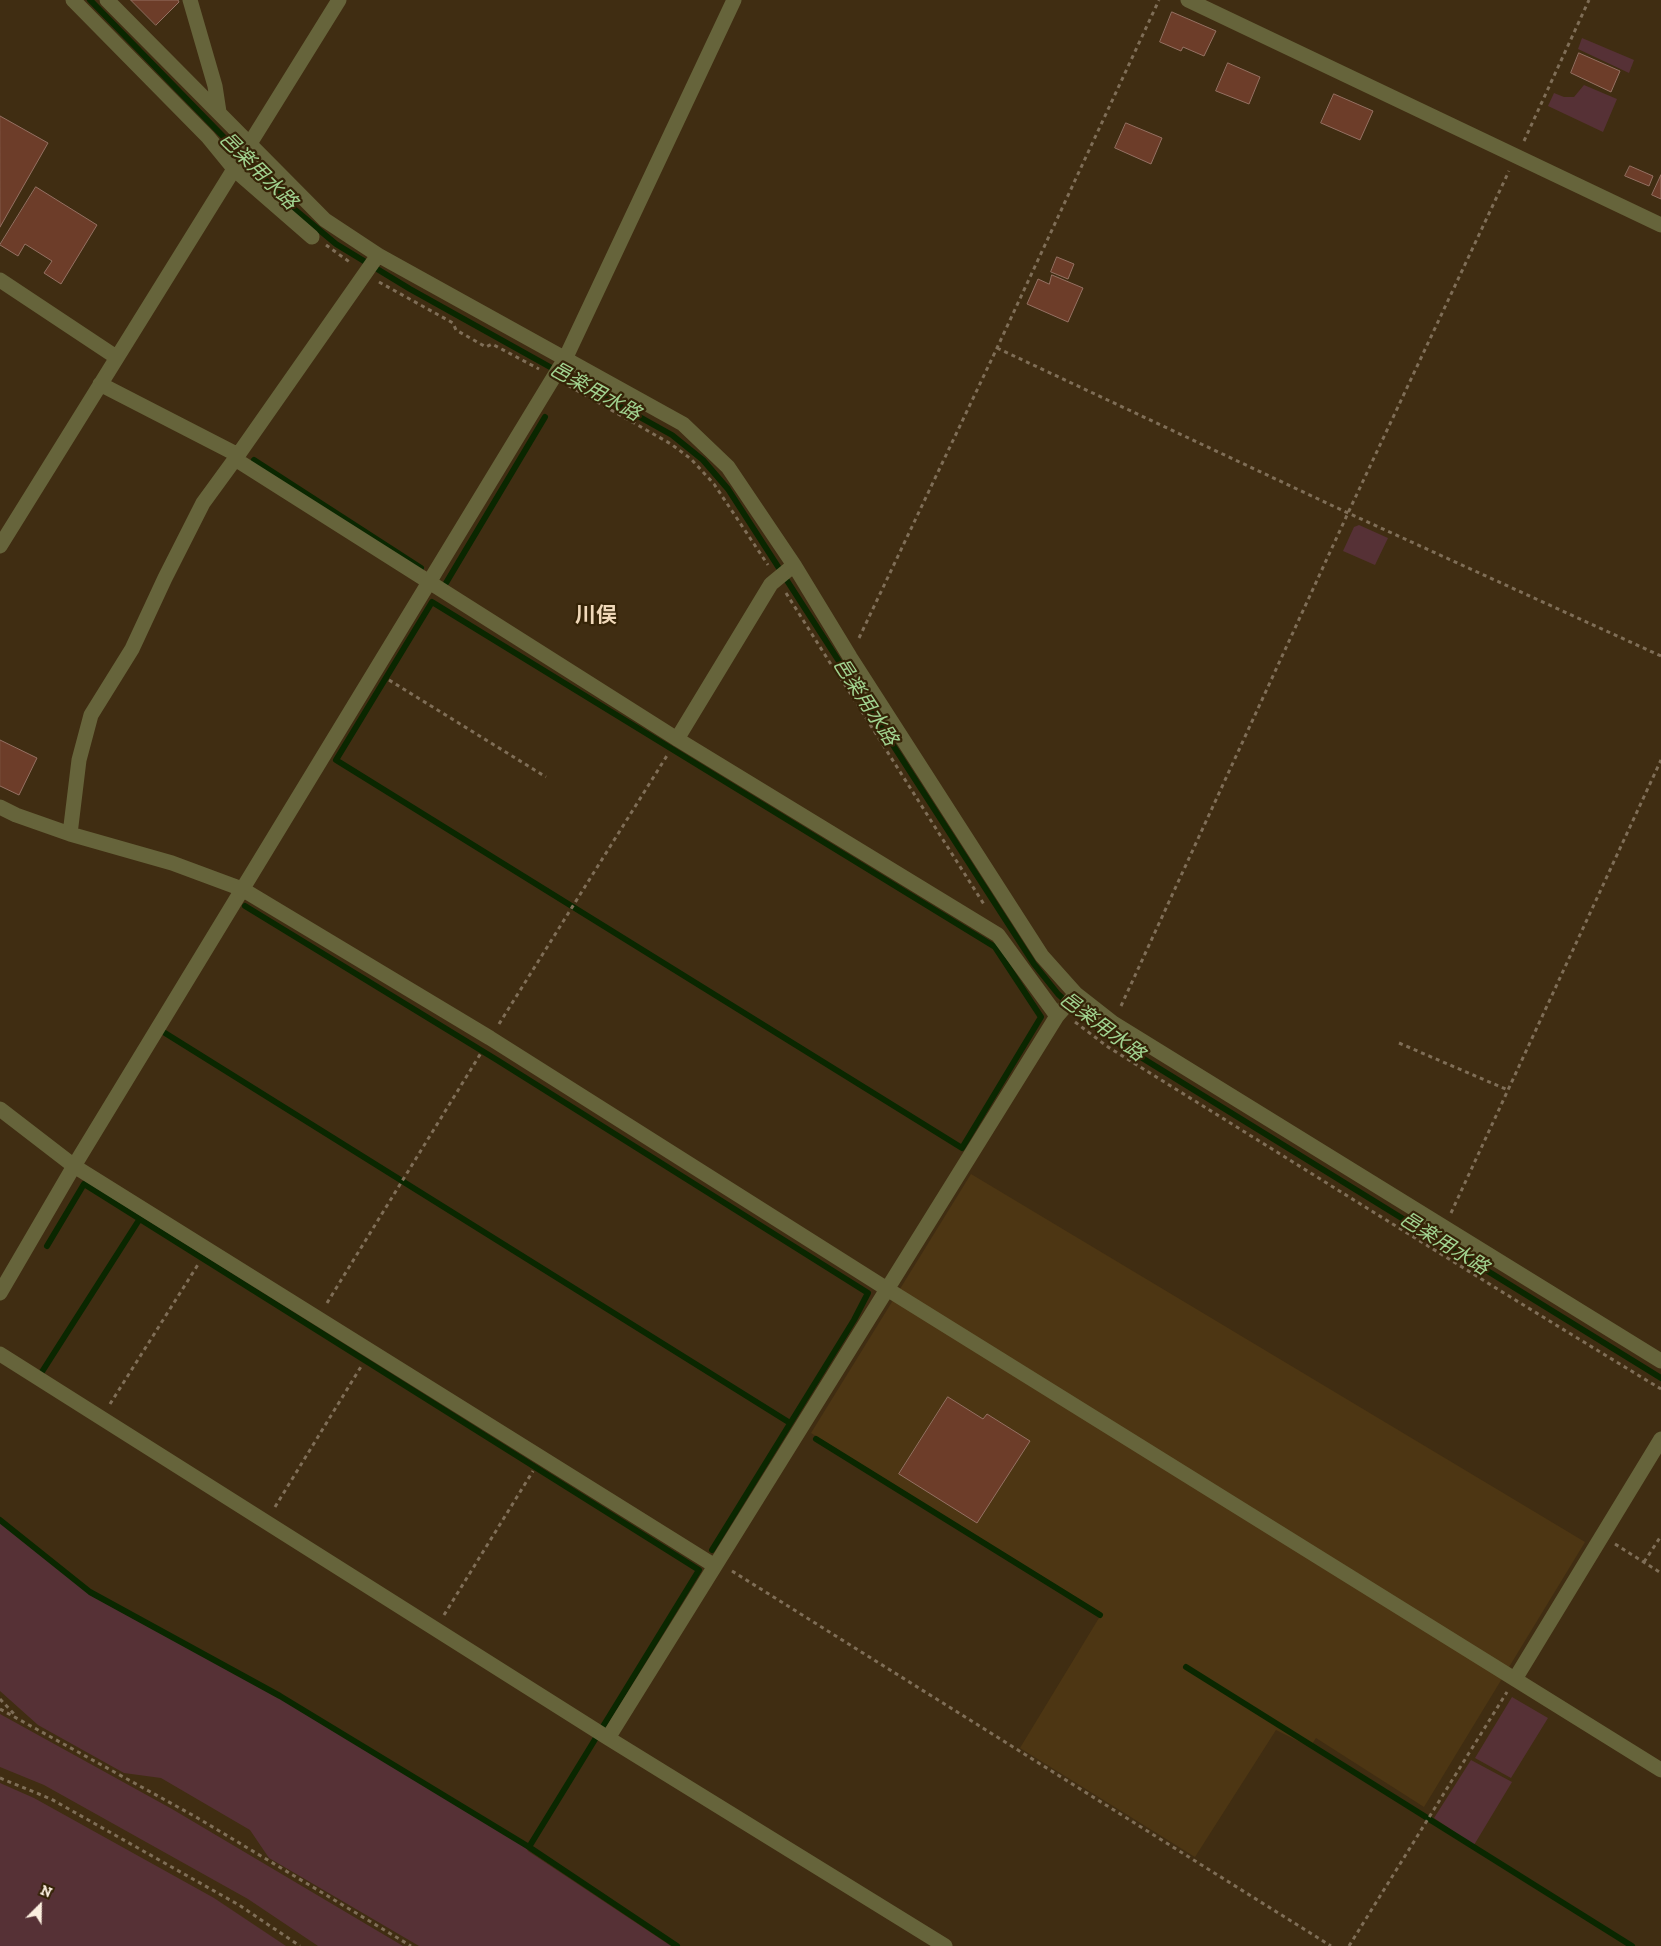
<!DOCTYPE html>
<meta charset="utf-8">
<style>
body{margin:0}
#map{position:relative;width:1661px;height:1946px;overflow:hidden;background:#402d12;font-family:"Zilla Slab",serif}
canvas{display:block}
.north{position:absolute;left:15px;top:1881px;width:50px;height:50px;-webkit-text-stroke:4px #352307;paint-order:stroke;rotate:23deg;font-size:14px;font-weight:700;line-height:20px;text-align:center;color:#fbefdf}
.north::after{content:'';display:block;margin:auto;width:18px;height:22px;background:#fbefdf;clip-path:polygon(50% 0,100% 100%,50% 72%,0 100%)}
</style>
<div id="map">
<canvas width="1661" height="1946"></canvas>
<div class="north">N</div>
</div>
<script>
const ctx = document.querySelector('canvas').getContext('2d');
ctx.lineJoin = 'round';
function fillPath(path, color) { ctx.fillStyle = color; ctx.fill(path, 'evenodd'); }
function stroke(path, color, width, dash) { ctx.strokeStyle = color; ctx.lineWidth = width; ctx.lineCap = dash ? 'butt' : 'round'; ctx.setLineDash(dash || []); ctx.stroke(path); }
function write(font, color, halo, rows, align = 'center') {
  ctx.font = font + ' "Zilla Slab","Noto Sans JP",serif'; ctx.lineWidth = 4.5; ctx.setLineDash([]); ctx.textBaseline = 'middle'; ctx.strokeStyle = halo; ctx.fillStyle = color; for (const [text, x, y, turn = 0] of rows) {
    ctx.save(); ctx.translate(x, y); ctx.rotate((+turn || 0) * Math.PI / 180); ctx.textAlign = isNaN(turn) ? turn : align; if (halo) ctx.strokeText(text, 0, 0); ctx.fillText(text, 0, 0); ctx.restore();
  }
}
const built = new Path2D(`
 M971 1174 1585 1542 1424 1807 1316 1738 1310 1747 1276 1730 1195 1857 1020 1748 1102 1613 811 1433Z`);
const green = new Path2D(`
 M1582 38 1634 60 1629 73 1578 49Z
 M1584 85 1617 99 1603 132 1548 106 1554 93 1564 97H1574Z
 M1359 525 1388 538 1375 565 1343 551 1354 527Z
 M0 1523 92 1596 273 1694 524 1845 528 1851 671 1946H419L269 1858 250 1830 161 1778 124 1773 38 1725 0 1691Z
 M1512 1697 1548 1718 1511 1778 1475 1758Z
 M0 1714 172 1809 403 1946H318L248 1899 44 1785 0 1767Z
 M1471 1760 1512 1782 1474 1845 1434 1818Z
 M0 1783 34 1798 214 1898 286 1946H0Z`);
const stream = new Path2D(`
 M90 0 293 208 336 244 410 289 672 435 703 460 728 489 1034 964 1058 994 1081 1015 1113 1040 1661 1378
 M254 460 421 568
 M446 583 545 417
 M432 602 995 947 1041 1017 962 1148 336 760Z
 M245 906 497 1060 868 1293 854 1320 712 1550
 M165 1033 790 1423
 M47 1246 84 1184 699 1570 529 1847
 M38 1378 139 1220
 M816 1439 1100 1615
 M0 1520 90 1592 280 1696 529 1847 677 1946
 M1186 1667 1632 1946`);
const building = new Path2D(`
 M131 0H178L179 2 156 25Z
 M1172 12 1216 31 1204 56 1183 47 1181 51 1160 42Z
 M1579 53 1620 71 1611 92 1571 73Z
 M1228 63 1260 77 1249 104 1216 91Z
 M1334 94 1373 111 1360 140 1321 123Z
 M0 116 48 143 0 227Z
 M1126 123 1162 138 1151 164 1115 148Z
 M1630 166 1653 176 1649 186 1625 176Z
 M1661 175V199L1652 195Z
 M36 187 97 225 61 284 44 273 52 261 25 244 18 256 0 245Z
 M1057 257 1074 264 1068 279 1051 272Z
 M1052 275 1083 288 1068 322 1027 304 1038 279 1049 284Z
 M0 740 37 758 19 795 0 786Z
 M948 1397 983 1419 987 1414 1030 1441 977 1523 899 1474Z`);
const path = new Path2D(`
 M1524 141 1589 0
 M326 245 351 263
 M379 282 453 323 456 330 486 347 492 344 539 369
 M997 348 1348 513 1661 656
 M569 386 671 444 691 459 714 484 768 565
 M786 593 832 666
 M859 638 997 348 1159 0
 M840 677 985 906
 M389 680 546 777
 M1121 1006 1348 513 1509 171
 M1075 1022 1108 1047C1292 1161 1476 1277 1661 1389
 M499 1024 668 754
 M1399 1043 1508 1090
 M1451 1213 1661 760
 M327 1303 481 1053
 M110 1404 199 1263
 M275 1507 362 1365
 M1615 1544 1661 1573
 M1644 1562 1661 1536
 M732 1571 1331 1946
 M444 1615 533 1471
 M0 1699 15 1715
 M0 1709 196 1817 411 1946
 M0 1778 51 1799 239 1905 300 1946
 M1349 1946 1507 1692`);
const minor = new Path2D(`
 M73 0 208 137 235 170 312 237
 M107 0 325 220 378 255 683 424 728 467 794 565 850 657 1042 956 1076 994 1113 1023 1661 1361
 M190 0 215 86 219 112
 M1188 0 1661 225
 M0 280 116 357
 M100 384 238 455
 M235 459 677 739 998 935 1057 1016
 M0 546C112 364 227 183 339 0
 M677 739 771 584 794 565
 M0 807 16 815 70 834 172 863 242 889 490 1038 887 1289 1661 1770
 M70 834 79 760 91 715 132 649 165 578 203 503 238 455 378 255
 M0 1109 74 1166 715 1566
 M0 1293 74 1166 566 357 734 0
 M0 1354 608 1738 945 1946
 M1515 1679 1661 1439
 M608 1738 1057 1016 1076 994`);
const waterNames = [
 ["邑楽用水路",258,171,45],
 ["邑楽用水路",595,392,29],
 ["邑楽用水路",865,702,57],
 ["邑楽用水路",1102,1027,37],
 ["邑楽用水路",1444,1244,32]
];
const quarterNames = [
 ["川俣",596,616]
];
fillPath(built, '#4d3613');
fillPath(green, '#563136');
stroke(stream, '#0a2700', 6);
fillPath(building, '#6d3d29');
stroke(building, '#957163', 1);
stroke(path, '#7f6e57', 3, [4, 4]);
stroke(minor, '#66643b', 15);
write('italic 20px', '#a1d390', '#352307', waterNames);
write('bold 21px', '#f0d8b9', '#352307', quarterNames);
</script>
